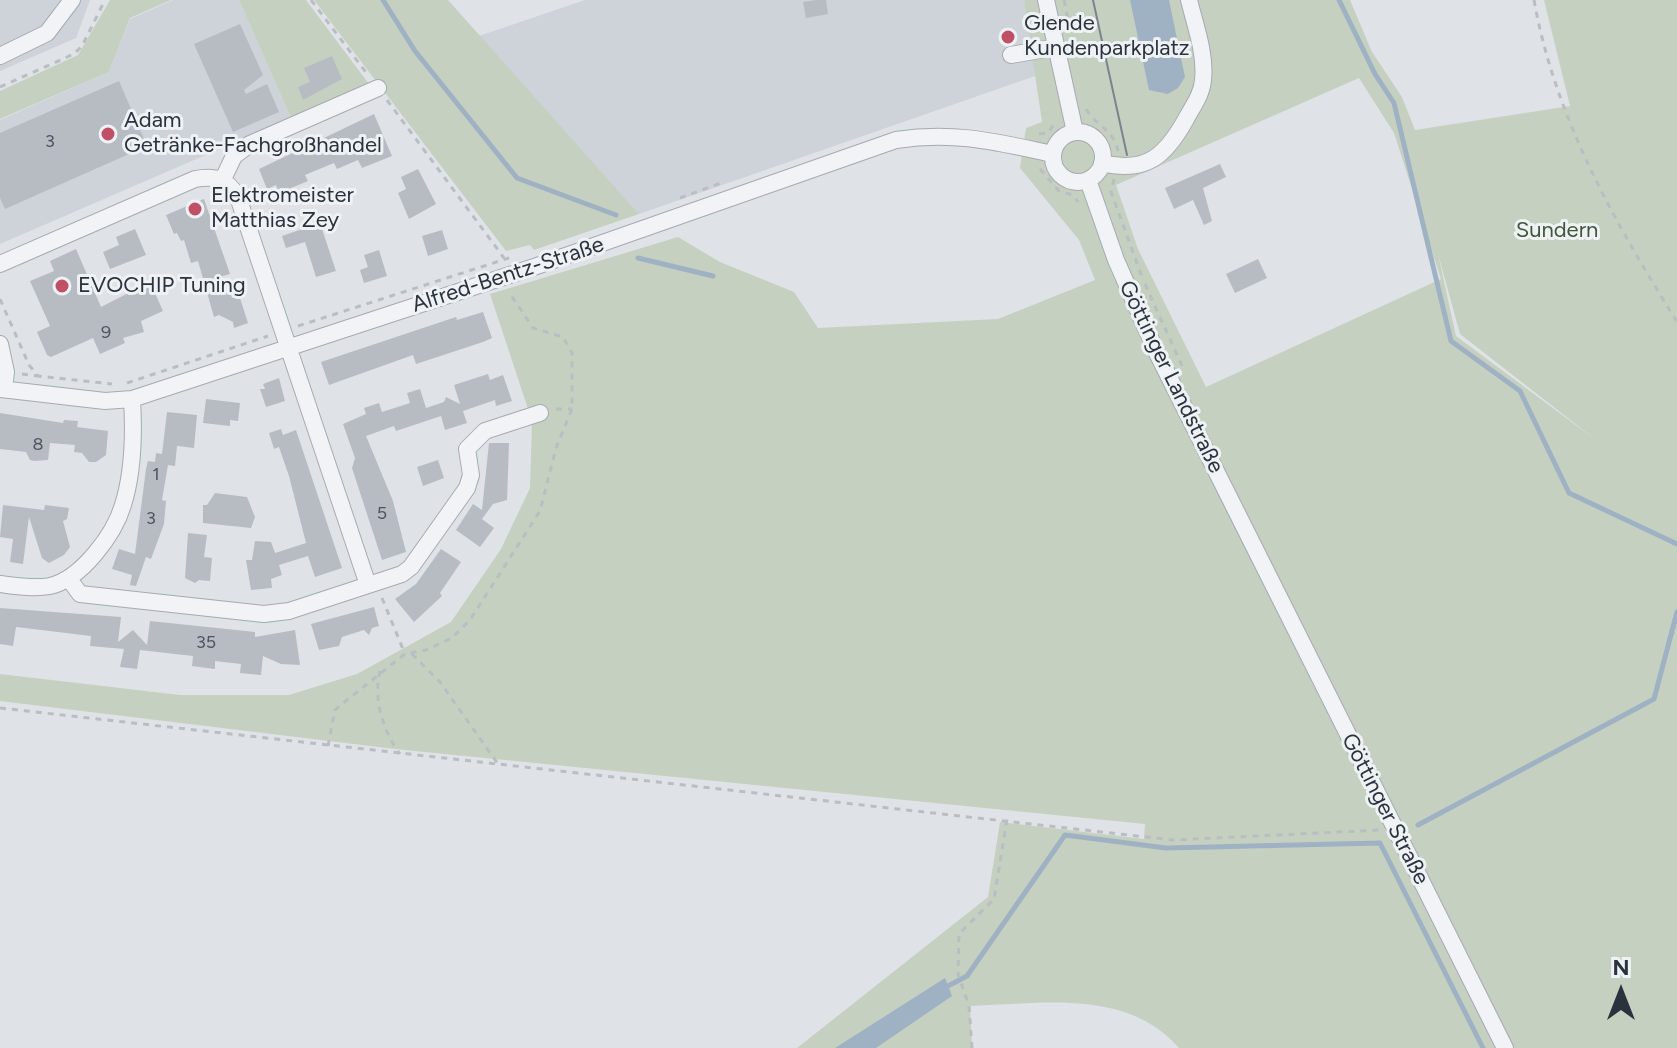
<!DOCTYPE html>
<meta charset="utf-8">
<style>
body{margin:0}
#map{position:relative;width:1677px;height:1048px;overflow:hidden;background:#dfe3e7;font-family:Figtree,sans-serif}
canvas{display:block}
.north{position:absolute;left:1581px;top:952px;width:80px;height:80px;-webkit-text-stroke:6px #eff2f5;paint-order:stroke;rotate:0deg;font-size:22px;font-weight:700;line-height:32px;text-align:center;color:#2a323d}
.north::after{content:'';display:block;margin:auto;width:28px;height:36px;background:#2a323d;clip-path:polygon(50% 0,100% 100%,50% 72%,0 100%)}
</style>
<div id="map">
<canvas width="1677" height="1048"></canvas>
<div class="north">N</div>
</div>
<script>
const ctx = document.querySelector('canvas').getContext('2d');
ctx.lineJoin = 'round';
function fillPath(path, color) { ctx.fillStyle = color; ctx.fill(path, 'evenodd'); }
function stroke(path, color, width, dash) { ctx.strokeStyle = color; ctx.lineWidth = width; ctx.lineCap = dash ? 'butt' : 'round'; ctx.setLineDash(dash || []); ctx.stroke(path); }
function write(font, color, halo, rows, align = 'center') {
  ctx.font = font + ' Figtree,sans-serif'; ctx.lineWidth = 6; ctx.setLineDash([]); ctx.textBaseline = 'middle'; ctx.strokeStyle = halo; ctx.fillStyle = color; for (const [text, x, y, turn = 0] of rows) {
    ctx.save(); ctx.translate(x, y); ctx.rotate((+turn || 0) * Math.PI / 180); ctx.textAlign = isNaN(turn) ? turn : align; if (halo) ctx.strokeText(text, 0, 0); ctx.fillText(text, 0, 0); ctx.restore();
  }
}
const built = new Path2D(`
 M0 0H90L76 38 0 71Z
 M173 0H239L291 118 0 244V120L109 72 130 19Z
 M585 0H1024L1038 75 639 214 479 36Z`);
const green = new Path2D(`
 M110 0H171L130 18 109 72 0 119V91L78 55Z
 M239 0H306L369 84 291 118Z
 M314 0H448L639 214 534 250 530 245 506 251Z
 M1024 0H1350L1372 52 1402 97 1415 130 1570 106 1544 0H1677V1048H1179C1127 988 1040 1004 970 1006L972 1048H797L988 897 1000 822 1144 839 1145 824 395 749 0 701V674L180 695H289L357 674 451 622 501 549 530 488 532 421 490 294 678 237 720 262 794 292 818 328 998 319 1095 280 1079 240 1020 168 1026 128 1042 122ZM1359 78 1394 133 1441 279 1206 387 1138 249 1116 185ZM1438 254 1460 334 1596 440 1456 336Z`);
const water = new Path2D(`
 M1130 0H1169L1185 77 1178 88 1168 94 1149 90Z
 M945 978 952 996 876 1048H835Z`);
const stream = new Path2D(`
 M383 0 415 51 517 178 616 215
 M1339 0 1375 74 1394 103 1451 341 1520 391 1569 493 1677 544
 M638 258 713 276
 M1418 825 1654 699 1677 612
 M948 986 967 976 1065 835 1166 848 1380 843 1483 1048`);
const building = new Path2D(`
 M816 0H826L828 14 806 18 803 2Z
 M240 24 263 75 244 90 246 94 267 84 279 112 233 132 194 44Z
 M332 56 342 79 303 100 298 87 310 82 304 68Z
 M119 81 147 146 5 209 0 198V133Z
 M374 114 392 156 362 168 358 160 337 169 334 163 305 175 308 181 279 193 276 185 267 189 259 169Z
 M1220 164 1226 177 1203 188 1212 221 1204 225 1193 200 1174 209 1165 188Z
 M418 169 436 204 409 219 398 193 406 189 401 177Z
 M204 199 230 274 213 279 243 294 240 298 248 323 234 328 233 322 219 315 214 317 198 261 191 263 184 240 181 241 177 233 174 234 166 215Z
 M320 223 336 271 316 277 305 242 286 248 282 236Z
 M135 229 146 255 110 269 103 252 119 245 116 237Z
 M442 230 448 249 428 256 422 236Z
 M76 249 101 307 150 282 163 311 141 321 144 332 123 338 125 343 100 354 93 338 51 357 47 355 37 332 50 326 30 281 54 271 50 261Z
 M379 250 387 276 364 283 360 270 368 267 364 255Z
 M1258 259 1267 278 1235 293 1226 274Z
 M483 312 492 338 483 342 416 364 413 355 329 385 321 362 456 317 457 320Z
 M488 374 490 380 503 375 512 401 496 406 495 400 463 411 467 423 445 430 441 416 396 431 394 426 366 436 393 501 406 552 382 560 352 468 355 458 343 424 366 414 364 408 379 403 382 412 410 403 407 393 420 389 426 408 444 402 446 397 460 404 454 385Z
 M279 378 285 401 266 407 260 389H265L263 384Z
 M206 399 240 403 238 421 230 420V426L203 423Z
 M167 412 197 415 194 448 177 446 175 466 168 465 162 500 166 501 164 524 151 559 146 557 136 586 130 585 132 575 112 569 119 549 135 554 146 469 148 461 155 462 156 453 162 454Z
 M0 413 63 423 64 420 78 421 77 427 108 431 106 455 96 462H89L82 453 74 452 75 445 50 443 48 460 34 461 30 460 26 452 0 449Z
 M281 429 283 435 296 430 342 568 315 577 308 556 279 565 282 575 271 579 272 588 251 590 246 560H252L255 541 271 542 275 553 306 543 289 476 279 447 274 449 269 433Z
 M489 443H509L507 500 493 504 482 519 494 528 480 547 456 530 473 504 482 510Z
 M438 460 444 478 423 486 417 467Z
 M215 493 247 497 255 517 251 528 203 523V505H207Z
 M3 505 44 510 45 505 69 508 67 519 63 521 70 547 64 555 49 563 42 558 29 517 23 564 10 562 13 539 0 537Z
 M188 533 207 535 204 557 212 558 210 581 199 580 195 583 185 578Z
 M441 549 461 562 440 593 442 596 414 622 395 599 416 584Z
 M374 607 379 626 372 628 369 635 364 630 342 637 339 646 319 650 311 624Z
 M0 608 121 617 118 642 133 630 147 645 150 621 255 632V637L295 630 300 665 281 664 263 656 261 675 240 673 241 664 215 661V669L192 666 193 656 140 650 137 669 120 667 124 649 90 646 91 636 16 627 13 646 0 644Z`);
const path = new Path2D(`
 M311 0 368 75
 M1064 0 1068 19
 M1534 0C1555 118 1614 221 1677 322
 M0 87 74 54 82 46 105 0
 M387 100 504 258
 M1086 109C1096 126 1115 130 1118 152
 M1039 134 1048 133 1056 121
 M1040 169 1059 191 1073 195 1078 202
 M1114 179 1111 192 1142 277
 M680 198 721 183
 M1145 284 1183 368
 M0 299 29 365 38 376 112 384
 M298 326 515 256
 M22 374 38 376
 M127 383 268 336
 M556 409H572
 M382 598 405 654
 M412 654 440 682 498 764
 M380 671C373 700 383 731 400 754
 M0 708 1173 840 1380 830
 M328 746 335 710 347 700 405 654 426 650 452 638 470 620 540 511 556 448 572 409V353L563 337 533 328 509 292
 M972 1048 969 1006 958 974 959 934 994 899 1007 819`);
const minor = new Path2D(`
 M1046 0 1075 132
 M1011 55 1057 47
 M0 56 47 33 72 0
 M1053 157a25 25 0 1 1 50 0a25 25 0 1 1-50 0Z
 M1102 163C1147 174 1166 155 1186 119 1193 106 1202 94 1203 80 1206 54 1195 25 1189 0
 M223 179 234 156 250 144 378 88
 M1088 180 1116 260 1156 351 1505 1048
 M0 264 195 179C216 175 227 179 238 197L368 585
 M0 344 6 372 4 389
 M0 389 105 401 132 399 534 267 896 140C955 131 996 142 1053 154
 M69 579 80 594 264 614 289 611 402 574 411 567 467 488 471 475 467 449 485 431 540 413
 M0 584C16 586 34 589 50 586 81 579 114 535 123 505 133 473 134 432 132 399`);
const tram = new Path2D(`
 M1093 0 1127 155`);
const markers = [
 [1008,37,8,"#c05066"],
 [108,134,8,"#c05066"],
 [195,209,8,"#c05066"],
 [62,286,8,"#c05066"]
];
const numberNames = [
 ["3",50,142],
 ["9",106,333],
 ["8",38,445],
 ["1",156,475],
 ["5",382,514],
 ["3",151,519],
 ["35",206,643]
];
const poiNames = [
 ["Glende",1024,24],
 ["Kundenparkplatz",1024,49],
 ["Adam",124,121],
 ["Getränke-Fachgroßhandel",124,146],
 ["Elektromeister",211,196],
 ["Matthias Zey",211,221],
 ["EVOCHIP Tuning",78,286]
];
const parkNames = [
 ["Sundern",1557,231]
];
const streetNames = [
 ["Alfred-Bentz-Straße",508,275,-18],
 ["Göttinger Landstraße",1171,377,64],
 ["Göttinger Straße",1385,809,63]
];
fillPath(built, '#ced2d9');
fillPath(green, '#c6d0c1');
fillPath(water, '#9eb2c4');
stroke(stream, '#9eb2c4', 5);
fillPath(building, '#b7bcc3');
stroke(minor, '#a5aab1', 18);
stroke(path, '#babdc2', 3, [6, 6]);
stroke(minor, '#f2f3f6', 16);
stroke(tram, '#7b838f', 2);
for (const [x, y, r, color] of markers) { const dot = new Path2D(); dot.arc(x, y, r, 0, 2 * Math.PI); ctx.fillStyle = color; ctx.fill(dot); stroke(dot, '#eff2f5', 3); }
write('18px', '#4d545e', null, numberNames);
write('22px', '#2a323d', '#eff2f5', poiNames, 'left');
write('22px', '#405739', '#eff2f5', parkNames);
write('22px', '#2a323d', '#eff2f5', streetNames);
</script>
